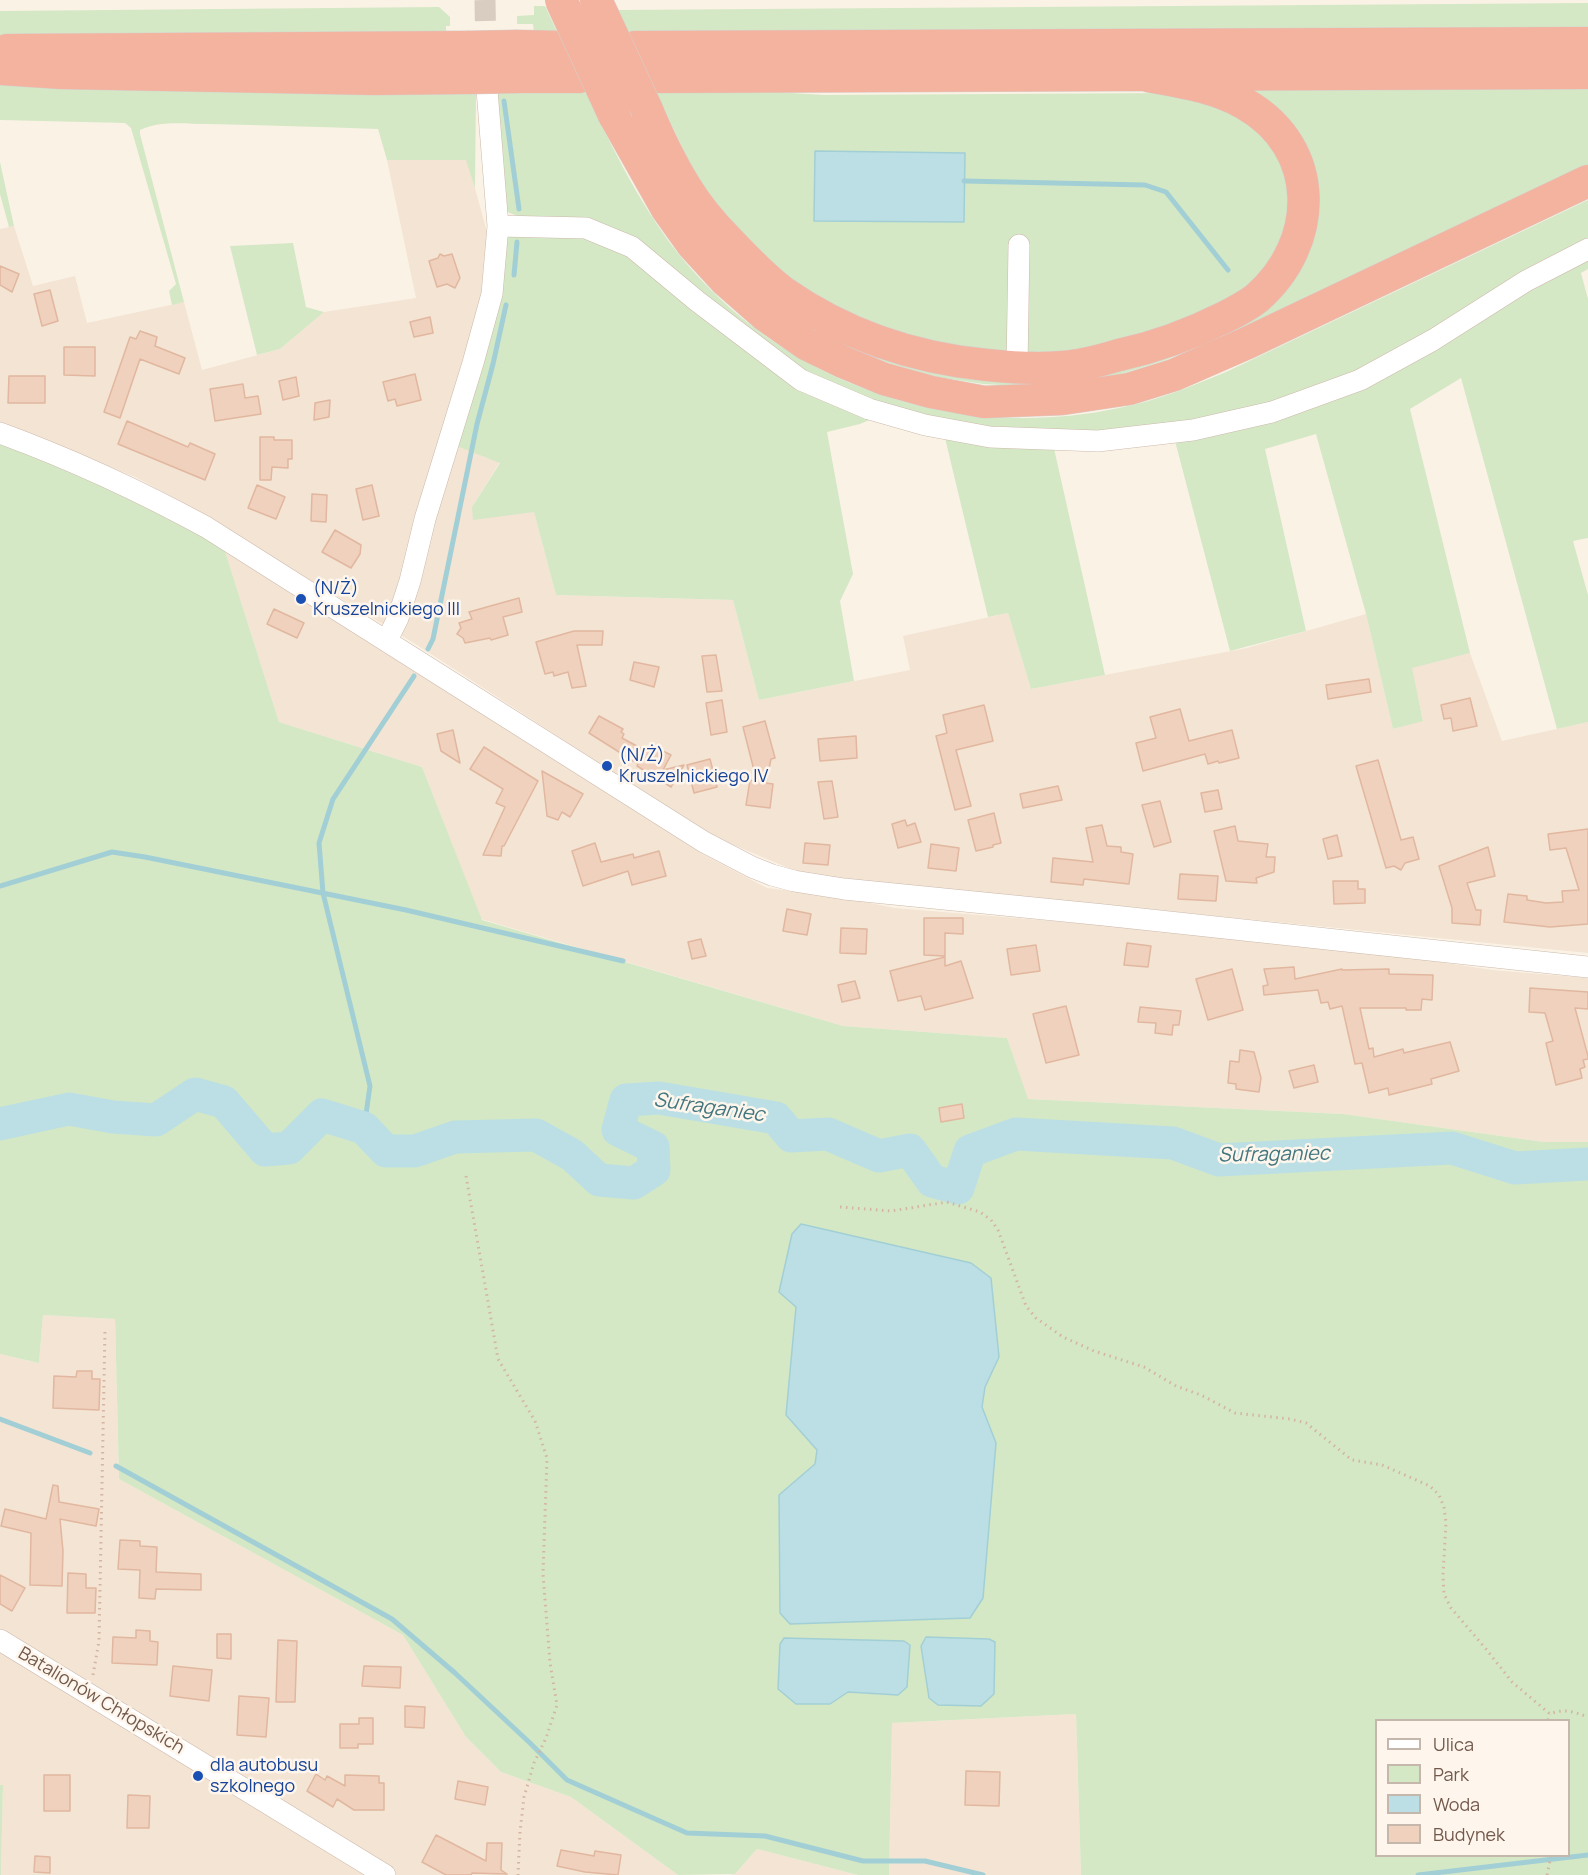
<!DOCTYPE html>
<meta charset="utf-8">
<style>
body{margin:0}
#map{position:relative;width:1588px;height:1875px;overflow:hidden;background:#fbf2e6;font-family:Manrope,sans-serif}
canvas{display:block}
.legend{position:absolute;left:1375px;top:1719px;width:195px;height:138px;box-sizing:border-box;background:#fef6ec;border:2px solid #c6b7ac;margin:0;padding:8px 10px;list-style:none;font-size:18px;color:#73594c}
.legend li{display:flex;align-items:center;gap:12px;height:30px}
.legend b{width:30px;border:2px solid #c6b7ac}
</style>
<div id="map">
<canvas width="1588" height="1875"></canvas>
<ul class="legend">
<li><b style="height:8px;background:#fff"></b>Ulica</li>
<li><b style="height:16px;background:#d4e8c5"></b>Park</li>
<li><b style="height:16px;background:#bbdfe4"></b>Woda</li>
<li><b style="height:16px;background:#f0d1be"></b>Budynek</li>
</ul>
</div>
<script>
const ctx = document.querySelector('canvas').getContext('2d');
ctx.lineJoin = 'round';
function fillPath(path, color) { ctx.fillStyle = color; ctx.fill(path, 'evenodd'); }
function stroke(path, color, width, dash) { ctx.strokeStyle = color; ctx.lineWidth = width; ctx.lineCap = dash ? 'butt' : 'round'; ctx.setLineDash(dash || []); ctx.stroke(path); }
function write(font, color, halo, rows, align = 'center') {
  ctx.font = font + ' Manrope,sans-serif'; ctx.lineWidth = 5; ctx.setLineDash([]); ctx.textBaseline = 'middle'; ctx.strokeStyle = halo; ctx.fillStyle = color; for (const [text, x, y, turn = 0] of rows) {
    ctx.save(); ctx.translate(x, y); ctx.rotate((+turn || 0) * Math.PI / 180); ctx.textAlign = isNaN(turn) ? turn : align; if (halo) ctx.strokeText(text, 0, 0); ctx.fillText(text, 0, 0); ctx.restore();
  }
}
const residential = new Path2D(`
 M467 159 502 287 482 456 500 462 472 507 534 512 556 595 733 600 759 700 910 670 903 636 1008 613 1031 689 1247 648 1366 614 1393 729 1423 720 1411 667 1470 653 1502 741 1588 722V953L805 875 710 835 417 645 180 501 135 477 0 423V229L14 226 33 286 75 276 87 323 184 302 202 370 280 349 324 312 416 298 387 160Z
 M224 548 616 796 704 855 767 888 841 897 894 908 1125 927 1408 957 1492 970 1588 978V1142H1544L1343 1114 1027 1099 1007 1038 843 1026 481 919 422 767 279 722Z
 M43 1315 115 1319 119 1479 403 1635 466 1737 501 1772 571 1797 678 1875H1L3 1786 0 1785V1354L39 1363Z
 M1076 1714 1081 1875H889L892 1723Z
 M757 1849 858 1875H729L735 1874Z`);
const green = new Path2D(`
 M1588 3V32L630 36 617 10Z
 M534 6H545L558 34H534L533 24H517V16L534 15Z
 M439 7 450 17V26H446V37L0 39V11Z
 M1588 80V165L1247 327 1166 360 1118 375 1076 384 1019 386 983 384 938 377 888 363 839 343 804 323 719 241 929 368 1205 336 1313 225 1241 89Z
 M0 83 476 91 475 188 466 160H387L378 129C322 127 265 125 208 124 186 124 160 120 140 130V134L184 302 172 305 169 291 176 284 131 128 125 123 0 120Z
 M654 88H709L824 95 1171 93 1198 96 1261 128 1294 182 1283 246 1244 294 1171 331 1038 358 891 335 806 291 750 247 703 191 680 152 683 149Z
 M497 90 585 91C614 151 643 212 686 263 792 388 960 442 1119 408 1156 401 1192 386 1226 372L1588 200V239L1362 374 1271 406 1180 426 1105 433H1027L894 411 799 370 666 264 525 219 505 211Z
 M0 162 14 226 9 227 0 194Z
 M506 234 586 235 628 254 874 418 860 424 827 432 853 574 840 601 854 681 759 700 733 600 556 595 534 512 473 520 472 507 500 463 454 445Z
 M293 243 306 307 324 312 280 349 257 355 230 246Z
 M1588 256V269L1581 273 1588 299V538L1573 541 1588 595V722L1557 729 1461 378 1410 409 1470 653 1412 668 1423 721 1393 729 1366 614 1316 434 1265 449 1306 631 1230 651 1174 437 1276 416Z
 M945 438 1053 444 1105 675 1031 689 1008 613 988 617Z
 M0 442 40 458 161 512 224 548 279 722 422 767 482 920 843 1026 1007 1038 1028 1099 1343 1114 1544 1142H1588V1875H1081L1076 1714 892 1723 889 1875H858L757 1849 735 1874 678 1875 571 1797 501 1772 466 1737 403 1635 119 1479 115 1319 43 1315 39 1363 0 1354ZM796 1307 999 1357 985 1387 982 1407 996 1443 779 1495 815 1464 817 1450 786 1415ZM907 1687 898 1694 848 1692ZM1376 1720H1568V1856H1376Z
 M0 1785H3L1 1875H0Z`);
const water = new Path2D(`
 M815 151 965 153 964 222 814 221Z
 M801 1224 971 1263 991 1278 999 1357 985 1387 982 1407 996 1443 983 1598 970 1618 790 1624 780 1613 779 1495 815 1464 817 1450 786 1415 796 1307 779 1292 792 1234Z
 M926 1637 989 1639 995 1642 994 1694 981 1706 938 1705 929 1698 921 1646Z
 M784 1638 904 1641 910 1645 907 1687 898 1695 848 1692 830 1704H796L778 1689 780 1644Z`);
const stream = new Path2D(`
 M504 101 519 209
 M964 181 1145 185 1166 192 1228 270
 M514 275 517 242
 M428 649 433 639 477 424 493 364 506 305
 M0 886 112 852 145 857 406 910 623 961
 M364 1128 370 1086 323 893 319 843 333 799 414 676
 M0 1419 90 1453
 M116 1466 392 1619 455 1673 530 1743 567 1780 687 1833 765 1836 863 1861H925L983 1875
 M1418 1875 1588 1855`);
const river = new Path2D(`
 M0 1124 69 1109 113 1117 156 1120 195 1094 224 1102 265 1150 289 1148 322 1115 364 1128 386 1151H415L455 1137 536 1135 572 1155 599 1180 634 1183 654 1170 653 1147 618 1130 626 1100 659 1098 776 1118 791 1136 828 1134 879 1156 910 1150 932 1181 958 1188 970 1151 1016 1134 1173 1143 1219 1160 1452 1148 1515 1168 1588 1164`);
const building = new Path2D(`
 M440 254 444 256 452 254 460 278 455 288 447 284 437 287 429 261 438 258Z
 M0 266 19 274 12 292 0 285Z
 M50 290 58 321 42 326 34 294Z
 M430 317 433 333 414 337 410 322Z
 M140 331 157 337 155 346 185 358 179 374 140 359 120 418 104 412 130 337 136 339Z
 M64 347H95V376L64 375Z
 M415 374 421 400 397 406 395 399 388 401 383 382Z
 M9 376H45V403H8Z
 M296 377 299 396 283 400 279 381Z
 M243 384 245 398 258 396 261 414 215 421 210 389Z
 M330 400 329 417 314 420 315 403Z
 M127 421 188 447 190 443 215 454 205 480 118 444Z
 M260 437H274V440H292V459H288V468L272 467 271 480H260Z
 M257 485 285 497 276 519 248 508Z
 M372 485 379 516 363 520 356 489Z
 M312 494 327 495 326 522 311 521Z
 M335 530 361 545 360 554 351 568 322 552Z
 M519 598 522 612 503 617 508 635 491 640 490 638 465 643 463 638 457 634 461 628 459 623 472 619 469 612Z
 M274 609 304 623 297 638 267 624Z
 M574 631H603L602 645H577L586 686 572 688 568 672 554 676 553 672 545 674 536 642Z
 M716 655 722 691 707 692 702 656Z
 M634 662 659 667 654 687 630 680Z
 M1369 679 1371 692 1328 699 1326 685Z
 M1470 698 1477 726 1453 731 1451 718 1444 719 1441 705Z
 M722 700 727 732 711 735 706 703Z
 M984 705 993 741 956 750 971 806 955 810 936 736 947 733 943 715Z
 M1180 709 1189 741 1232 730 1239 758 1219 763 1218 761 1208 764 1205 754 1143 771 1136 743 1156 738 1150 717Z
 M599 716 623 729 621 732 624 734 622 738 646 751 647 749 654 754 657 748 671 755 663 770 684 765 671 787 637 766 638 764 589 733Z
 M765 721 775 758 771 759 766 783 773 784 770 808 746 805 750 780 757 782 743 727Z
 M453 730 460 763 441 751 437 734Z
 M856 736 857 758 820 761 818 739Z
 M484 747 538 781 504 846H502L501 856 483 855 505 807 496 803 503 789 470 769Z
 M710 759 717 787 694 793 687 765Z
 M1378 760 1401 840 1413 837 1419 859 1405 863 1401 870 1394 866 1386 868 1356 766Z
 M542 771 583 794 570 817 562 812 558 820 547 816Z
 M832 781 838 817 824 819 818 782Z
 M1058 786 1062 800 1023 808 1020 794Z
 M1218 790 1222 809 1205 812 1201 793Z
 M1160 801 1171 842 1154 847 1142 805Z
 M994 813 1001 843 993 845V847L976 851 968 820Z
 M905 820 907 826 915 823 921 842 898 848 892 824Z
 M1102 825 1107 846 1121 847V852L1133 854 1129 884 1084 879 1083 885 1051 882 1053 858 1093 862 1086 828Z
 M1235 826 1238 841 1268 844 1266 857H1275L1274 872 1256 878 1257 883 1226 881 1214 831Z
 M1588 829V924L1550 927 1504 922 1508 894 1527 896V900L1546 903 1563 902 1562 891 1579 890 1566 848 1550 850 1548 834Z
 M1337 835 1342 856 1328 859 1323 839Z
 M595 843 601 862 633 854 634 858 659 851 666 876 632 885 628 871 583 886 572 851Z
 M805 843 830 845 828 865 803 863Z
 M931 844 959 848 956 871 928 868Z
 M1488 847 1495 876 1467 883 1476 910H1481L1480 925 1452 923V908L1439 866Z
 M1180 874 1218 876 1216 901 1178 899Z
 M1333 881H1358V889H1365V903L1334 904Z
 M787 909 811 914 807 935 783 931Z
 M924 918H963V934L945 933V956L924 955Z
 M841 928 867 929 866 954 840 953Z
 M701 939 706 956 692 959 688 942Z
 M1127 943 1151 946 1148 967 1124 965Z
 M1036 945 1040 971 1011 975 1007 949Z
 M945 957V966L961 961 973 998 925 1010 921 996 898 1001 890 971Z
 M1294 967 1295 979 1342 969V970L1389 969V974L1433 975 1432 1000 1422 999 1421 1010H1406V1008H1360L1369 1049 1373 1048 1374 1057 1403 1049 1404 1053 1450 1042 1459 1071 1431 1079 1432 1084 1389 1095 1388 1088 1369 1093 1362 1063 1355 1064 1342 1006 1330 1009 1328 1002 1321 1003 1318 990 1264 995 1263 986 1268 985 1264 969Z
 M1232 969 1243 1010 1208 1020 1196 979Z
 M855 981 860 998 842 1002 838 985Z
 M1530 988 1588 992V1009L1575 1008 1588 1056V1059L1583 1060 1585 1067 1580 1069 1582 1078 1556 1085 1546 1043 1553 1041 1545 1013 1529 1012Z
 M1066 1006 1079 1055 1046 1063 1033 1014Z
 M1140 1007 1181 1011 1179 1025H1173L1172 1035 1155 1033 1156 1023 1138 1022Z
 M1240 1050 1254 1052 1261 1078 1259 1092 1236 1089V1084L1228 1083 1230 1061 1239 1062Z
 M1314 1065 1318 1082 1294 1088 1289 1071Z
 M962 1104 964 1118 941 1122 939 1108Z
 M77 1371H92V1379H100L99 1410 53 1408 54 1376 76 1377Z
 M53 1485 58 1486 59 1502 99 1509 96 1526 60 1519 63 1551 62 1586 30 1585 31 1533 1 1526 5 1509 46 1519Z
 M120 1540 140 1541V1546L157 1547 156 1572 201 1574V1590L156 1589 155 1599 139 1598 140 1570 118 1569Z
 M68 1573 86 1574V1588H96L95 1613H67Z
 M0 1575 25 1588 12 1611 0 1604Z
 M136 1630 150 1631V1641L158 1642 157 1665 112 1663 113 1637 136 1638Z
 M217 1634H231V1659L217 1658Z
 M278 1640 297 1641 295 1702H276Z
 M173 1666 212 1670 209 1701 170 1696Z
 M364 1666 401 1667 400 1688 362 1686Z
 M239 1696 269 1698 266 1737 237 1735Z
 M405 1706 425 1707 424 1728 405 1727Z
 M359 1718H373V1744H358V1748H340V1724H359Z
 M966 1771 1000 1772 999 1806 965 1805Z
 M316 1774 325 1780 327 1776 345 1786V1775L379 1776V1783H384V1810H354L337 1799 333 1807 307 1791Z
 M44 1775H70V1811H44Z
 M458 1781 488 1787 485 1805 455 1799Z
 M128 1795 150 1796 149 1828H127Z
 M436 1835 486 1861 487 1843H502L501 1870 507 1874 472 1873 471 1875H446L422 1862Z
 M561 1850 594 1856 595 1851 621 1855 618 1875 585 1872 557 1866Z
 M35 1856 50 1857V1873L34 1872Z`);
const minorTunnel = new Path2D(`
 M485 0 486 59`);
const path = new Path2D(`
 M466 1176 498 1359 535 1421 547 1458 543 1574 550 1663 557 1705 546 1738 534 1763 524 1797 520 1832 518 1875
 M840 1207 891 1211 947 1202 980 1212 991 1220 998 1230 1026 1306 1036 1318 1063 1337 1094 1351 1144 1367 1176 1386 1201 1395 1235 1413 1290 1419 1306 1423 1352 1460 1382 1465 1430 1486 1439 1495 1444 1507 1446 1523 1443 1575 1444 1594 1451 1608 1486 1649 1512 1682 1550 1714C1564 1708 1574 1712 1588 1717
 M93 1675 99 1641 105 1329
 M1548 1720 1550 1714
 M1547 1875 1551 1856`);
const minor = new Path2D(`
 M498 226 586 228 632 247 697 301 801 380 869 409 925 425 990 437 1098 441 1193 430 1272 412 1360 380 1433 340 1526 281 1588 249
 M1017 368 1019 245
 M0 433C71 459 140 491 206 527L704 842 752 867 772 875 794 881 844 889 1104 915 1588 967
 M387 640 398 618 410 581 425 519 473 363 492 294 498 226 487 90
 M0 1640 385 1875`);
const highway = new Path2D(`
 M517 46 564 47
 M635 47 1588 43
 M7 50 466 47
 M0 69 61 73 374 79 467 78
 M518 77H579
 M649 77 1588 73
 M647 110C658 136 670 162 685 186 697 206 712 224 728 240 745 258 763 277 783 292 843 334 914 358 987 365 1016 368 1048 370 1078 365 1092 363 1105 359 1119 355 1156 347 1191 334 1225 317 1235 312 1247 306 1257 298 1320 243 1322 148 1245 104 1216 87 1181 82 1148 76
 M614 115 667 209 692 244 725 280 766 316 806 344 843 362 884 379 931 392 984 402 1062 399 1129 389 1174 375 1245 344 1588 181`);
const highwayBridge = new Path2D(`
 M561 0 614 115
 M596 0 647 110
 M466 47 517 46
 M467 78 518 77`);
const markers = [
 [301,599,6,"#1a4fb4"],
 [607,766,6,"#1a4fb4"],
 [198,1776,6,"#1a4fb4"]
];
const transitNames = [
 ["(N/Ż)",313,589],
 ["Kruszelnickiego III",313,610],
 ["(N/Ż)",619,756],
 ["Kruszelnickiego IV",619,777],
 ["dla autobusu",210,1766],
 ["szkolnego",210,1787]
];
const streetNames = [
 ["Batalionów Chłopskich",101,1701,31]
];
const waterNames = [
 ["Sufraganiec",709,1108,8],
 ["Sufraganiec",1274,1155,-1]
];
fillPath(residential, '#f3e4d4');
fillPath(green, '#d4e8c5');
fillPath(water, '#bbdfe4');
stroke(water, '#a2cfd5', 1.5);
stroke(stream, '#a2cfd5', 5);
stroke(river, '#bbdfe4', 33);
fillPath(building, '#f0d1be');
stroke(building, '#e1b79f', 1.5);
stroke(minorTunnel, '#d9ccc0', 21, [21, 10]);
stroke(minor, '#cdbaac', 22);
stroke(highway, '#d8d1cd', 33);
stroke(path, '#d4b4a2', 3, [1.5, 4.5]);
stroke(minor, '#fff', 21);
stroke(highway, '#f3b39f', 32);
stroke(highwayBridge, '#d8d1cd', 33, []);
stroke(highwayBridge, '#f3b39f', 32);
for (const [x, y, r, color] of markers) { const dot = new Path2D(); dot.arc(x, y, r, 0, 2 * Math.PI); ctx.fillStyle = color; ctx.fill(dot); stroke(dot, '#fef6ec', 2); }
write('18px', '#164399', '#fef6ec', transitNames, 'left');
write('18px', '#73594c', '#fef6ec', streetNames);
write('italic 20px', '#43777f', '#fef6ec', waterNames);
</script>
